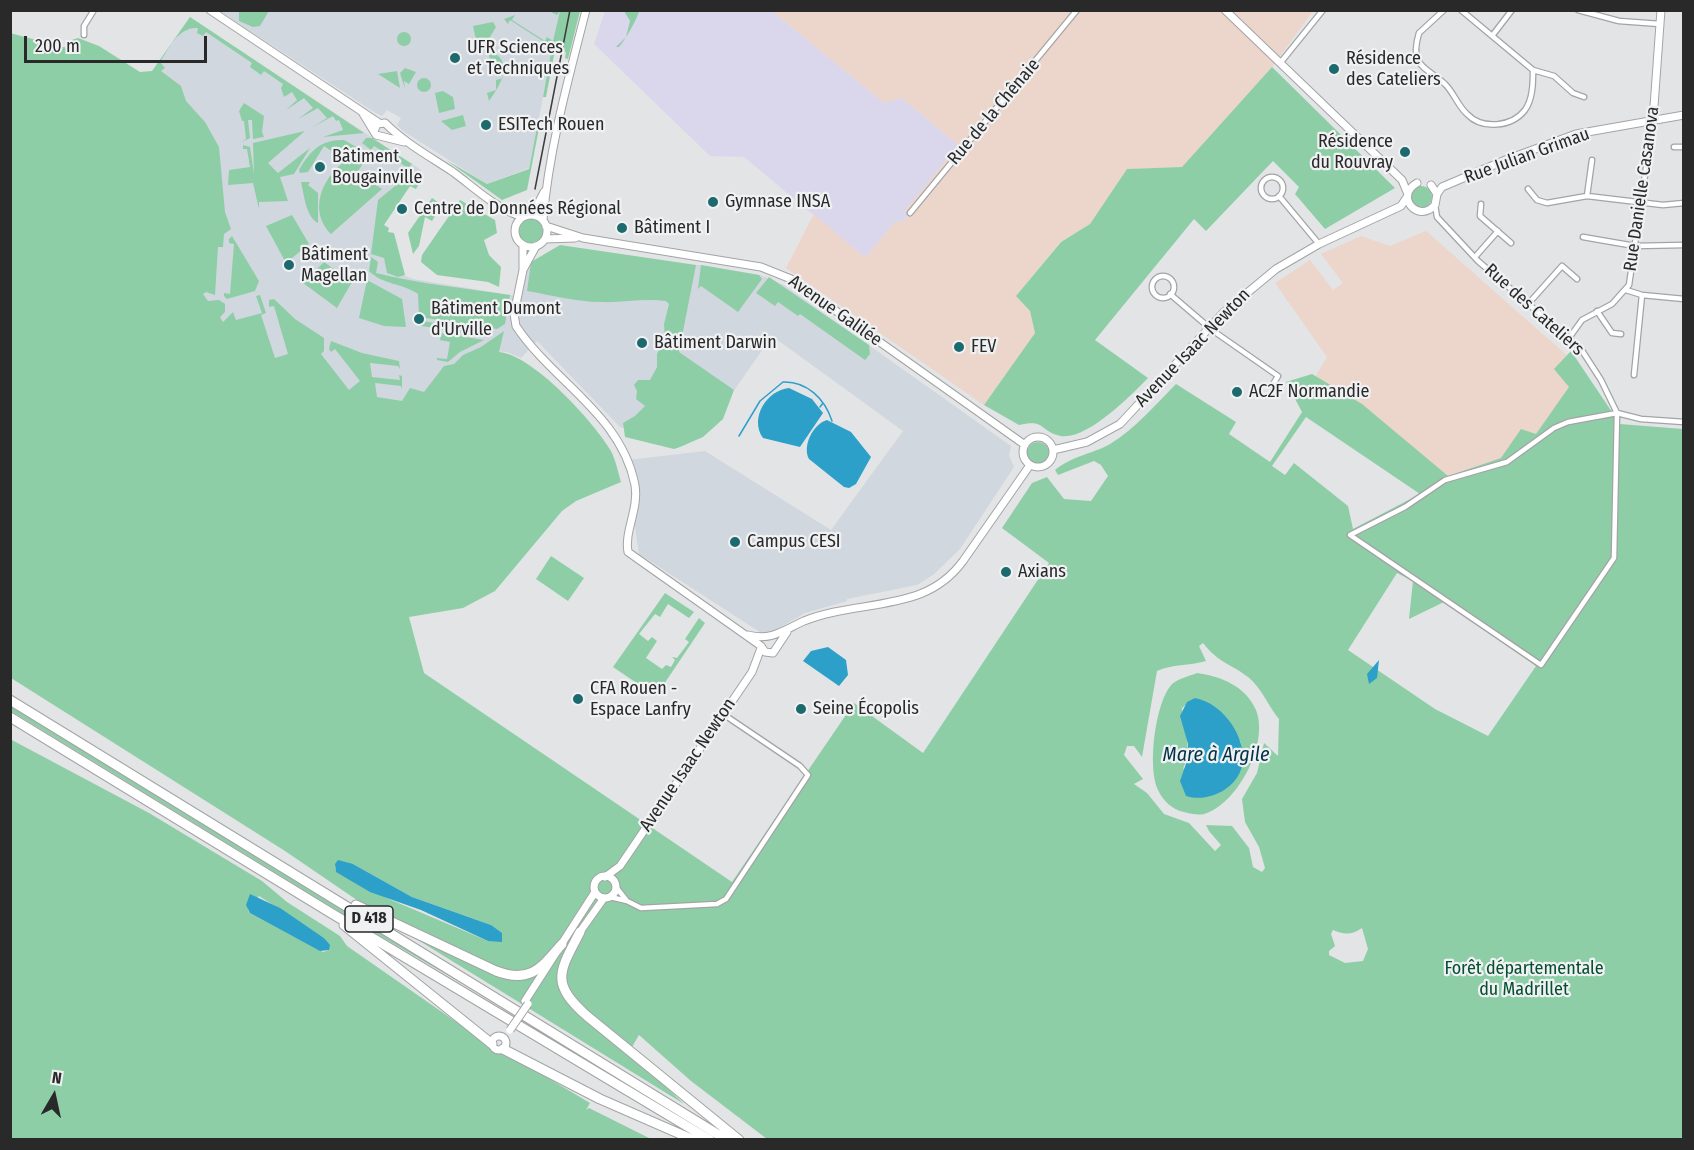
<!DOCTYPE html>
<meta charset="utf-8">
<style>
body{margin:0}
#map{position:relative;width:1694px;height:1150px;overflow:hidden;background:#e3e4e6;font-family:"Fira Sans Condensed",sans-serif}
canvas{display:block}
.frame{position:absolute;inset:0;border:12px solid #29292a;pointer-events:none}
.north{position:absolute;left:24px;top:1066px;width:60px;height:60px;-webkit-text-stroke:4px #f0f1f3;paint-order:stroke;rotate:9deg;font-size:16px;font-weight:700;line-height:24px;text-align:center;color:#29292a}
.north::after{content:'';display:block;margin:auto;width:21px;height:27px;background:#29292a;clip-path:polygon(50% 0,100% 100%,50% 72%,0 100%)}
.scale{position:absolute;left:24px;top:36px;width:183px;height:27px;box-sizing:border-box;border:3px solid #29292a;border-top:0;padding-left:8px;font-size:18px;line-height:21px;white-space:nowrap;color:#29292a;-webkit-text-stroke:4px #f0f1f3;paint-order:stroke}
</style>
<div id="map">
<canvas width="1694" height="1150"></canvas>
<div class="frame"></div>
<div class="north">N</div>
<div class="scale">200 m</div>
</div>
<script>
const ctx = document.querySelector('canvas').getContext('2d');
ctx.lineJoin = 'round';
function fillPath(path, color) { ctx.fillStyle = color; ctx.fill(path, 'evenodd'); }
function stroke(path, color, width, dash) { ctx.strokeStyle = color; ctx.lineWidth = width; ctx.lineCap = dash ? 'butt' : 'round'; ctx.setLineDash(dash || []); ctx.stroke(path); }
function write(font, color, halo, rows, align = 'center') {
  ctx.font = font + ' "Fira Sans Condensed",sans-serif'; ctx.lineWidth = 4.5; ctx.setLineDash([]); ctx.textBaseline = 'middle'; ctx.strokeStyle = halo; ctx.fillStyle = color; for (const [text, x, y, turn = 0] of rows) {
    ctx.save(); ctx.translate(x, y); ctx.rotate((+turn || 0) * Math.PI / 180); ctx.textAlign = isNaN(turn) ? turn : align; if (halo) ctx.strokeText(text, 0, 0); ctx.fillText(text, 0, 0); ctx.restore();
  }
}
const commercial = new Path2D(`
 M605 11H772L884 103 902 98 958 145 905 211 909 215 903 221 895 222 865 258 744 157 710 156 594 44Z`);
const industrial = new Path2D(`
 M772 11H1313L1272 67 1182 167 1127 169 1090 224 1060 242 1016 296 1030 311 1035 333 984 405 786 268 814 214 865 258 895 222 903 221 909 215 904 212 958 145 902 98 884 103Z
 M1426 231 1571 359 1572 387 1538 435 1502 458 1447 476 1314 379 1327 357 1275 283 1310 260 1333 290 1343 283 1321 254 1361 236 1390 246Z`);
const built = new Path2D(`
 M220 11H560L529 168 487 184 403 131 397 125 401 118 387 110 382 116 374 112Z
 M190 17 421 170 382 221 393 271 413 279 516 296 524 262 536 265H701L760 275 784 285 1011 446 1009 455 1014 467 960 549 933 575 917 585 847 599V601L805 613 766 636 639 554 634 519 636 502 628 460 705 451 831 530 903 431 772 336 703 435 660 438 620 427 537 341 521 358 507 352 490 351 473 355 396 425 177 310 148 78Z`);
const green = new Path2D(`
 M239 11V10L269 11 260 26 253 27 239 21Z
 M549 11H580L568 59 565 58 566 52 555 50 546 97H543L552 47 510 20 508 24 504 19 515 15 512 20 545 41 547 37 553 41 560 11 557 15Z
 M624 11H639C638 18 625 40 619 47H616L626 37 630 21Z
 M190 17 364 133 323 137 343 130 339 120 336 121 333 116 311 128 327 118 318 108 298 119 313 108 304 98 286 110 297 100 292 92 284 97 281 88 283 84 264 71 261 75 250 67 252 63 206 32 203 36 197 33 198 28C178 27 170 47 160 62L165 68 161 71 181 86 186 101 205 122 219 147 225 212 231 229 224 234 223 247H218L215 295 206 292 203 294 208 301 219 300 225 304V312L220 317 223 322 233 312 236 320 262 313 256 296 260 295 266 313 261 315 275 358 288 354 274 306 269 307V300L274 299 295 319 324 338V351L321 354 349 390 360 381 335 349 331 352 329 349 331 341 362 353 399 361 400 369 398 366 370 363 372 377 400 380 399 375 402 376V390L401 386 375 383 377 397 402 401 410 388 424 392 444 366 454 364 463 355 481 347 504 331 499 352C532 354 595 423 611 451 616 461 618 472 621 482L576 501 562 511 495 591 463 608 409 617 424 673 732 882 854 703 923 753 1049 563 1002 528 1032 483 1047 477 1064 499 1091 501 1108 476 1101 465 1094 461 1058 475 1055 470C1074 455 1090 455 1110 444 1135 429 1155 405 1176 384L1236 422 1229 434 1270 462 1302 412 1286 382 1312 374 1362 404 1448 476 1501 458 1521 429 1536 434 1569 387 1554 369 1571 351 1620 424 1683 429V1139H767L691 1081 639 1035 629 1052 684 1104 392 924 285 851 11 678 10 33 71 49 72 40 78 38 99 46 140 72 152 71ZM1306 417 1420 494 1353 529 1348 506 1294 463 1285 475 1272 466ZM1397 573 1413 581 1409 619 1446 601 1536 666 1488 736 1435 709 1348 650ZM1203 643C1220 664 1228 662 1248 677 1262 688 1268 706 1279 719L1278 756 1264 743 1257 773 1242 799 1245 822 1259 847 1265 868 1262 872 1253 867 1249 848 1232 826 1206 825 1209 831 1221 845 1215 851 1189 823 1164 814 1147 793 1134 784 1143 779 1124 755 1127 746H1134L1142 757 1157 671C1172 664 1189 666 1206 661L1199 646ZM353 864 412 897 491 925 488 941 389 899 336 871 335 866ZM1362 928 1368 949 1363 961 1345 963 1329 955V951L1335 946 1331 934 1333 930C1344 935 1352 935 1362 928Z
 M493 22 496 27 487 42 477 45 473 26Z
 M397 39a7 7 0 1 1 14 0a7 7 0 1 1-14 0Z
 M488 50C516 61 501 84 489 101L487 93 496 90V80L503 78 500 62 490 61Z
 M1272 67 1395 188 1325 229 1295 194 1299 187 1273 161 1206 231 1194 219 1095 340 1148 378C1131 395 1083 445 1057 435 1039 429 1044 419 1019 425L984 405 1035 333 1030 311 1016 296 1061 242 1090 224 1127 169 1182 167Z
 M405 68 416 72 409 84 404 81 405 89 400 73Z
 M397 71 400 88 378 74Z
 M417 85a7 7 0 1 1 14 0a7 7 0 1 1-14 0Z
 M443 91 453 97 455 109 439 113 435 93Z
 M244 103 264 116 262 132 264 137 253 139 252 120H248L250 138 242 142 246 139 244 121H242L239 111Z
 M463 115 466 126 452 130 441 121Z
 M538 122 540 123 527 190 502 200 446 160 487 184 529 169Z
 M305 131 268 163 278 173 310 148 294 174 280 177 288 201 259 202V209L253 183 228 185 229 170 250 167 247 149H243V145L250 147 254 174 253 143Z
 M366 138H372L412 164 408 168 374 146 371 150 362 143Z
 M344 140 358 148 340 157 324 146 308 172 300 173 299 170C310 151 321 139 344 140Z
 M363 151 368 155 357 173 382 189 331 234C302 204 332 162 363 151Z
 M419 172 421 180 416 189 410 186 384 225 389 228 388 232 394 233 405 275 398 277 387 273 384 258 371 254 378 200 411 173Z
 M301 182H310L308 185 318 193V223C306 217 304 195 301 182Z
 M1410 197a11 11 0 1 1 22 0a11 11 0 1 1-22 0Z
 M432 198 442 205 432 221 425 217 419 246 413 254 408 233Z
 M460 200 495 220 497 233 484 240 489 255 501 267 499 287 488 282 437 275 421 262 422 255Z
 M292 215 309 244 286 263 266 226Z
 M519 231a12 12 0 1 1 24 0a12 12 0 1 1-24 0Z
 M232 236 259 281 255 291 227 299 224 296V293L230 294 234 244 229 243V239Z
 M560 245 696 265 679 352 734 390 723 419 703 437 680 447 674 449 625 437 623 423 635 416 645 406 636 399 637 391 634 385 638 380H650L657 367V354L665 338 664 324 669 304 666 301C644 298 623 303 601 302 576 302 551 295 527 291L531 262Z
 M371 257 378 262 376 273C419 284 465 288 510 295L505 324 497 329 419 317 418 294C402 283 383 285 369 271Z
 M324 262 352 282 337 308 303 283Z
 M701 265 759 275 762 279 738 312 701 286 698 289Z
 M769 277 869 345 870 354 865 360 800 314 798 316 778 302 775 306 756 293Z
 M367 280 402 299 406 327 384 326 359 318Z
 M417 320 493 333 488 337 416 325Z
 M441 333 484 340 460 352 448 362 437 360V358L447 359 450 342 440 340Z
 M1027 453a11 11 0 1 1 22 0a11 11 0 1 1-22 0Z
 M551 556 584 578 568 601 536 579Z
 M665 593 694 612 689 618 668 604 660 617 655 614 639 634 648 641 652 637 657 641 646 658 662 669 666 665 671 667 675 660 672 657 677 658 689 642 685 639 699 618 705 623 656 696 613 667Z
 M1197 673C1220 676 1246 686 1256 710 1269 743 1239 801 1207 813 1200 816 1192 814 1184 812 1173 810 1163 801 1158 790 1147 768 1155 702 1172 684 1178 679 1189 676 1197 673ZM1195 698 1226 717 1241 743 1183 769C1193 749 1184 730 1182 708Z
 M10 703 456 978 475 991 356 922 11 711Z
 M10 739 149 813 262 881 287 902 340 936 347 946 488 1044 491 1050 511 1056 590 1103 586 1110 589 1108 651 1139H11ZM259 896 324 938 329 950 323 952 250 913 248 910Z`);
const water = new Path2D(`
 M789 388 812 399 823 413 800 447 763 438C749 418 767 390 789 388Z
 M827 420 851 432 871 457 856 484 849 488 844 487 809 459C802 446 813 424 827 420Z
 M828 647 846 660 848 675 839 686 803 661 811 651Z
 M1379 660 1377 678 1369 684 1367 674Z
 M1195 698C1221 703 1242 731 1243 757 1244 785 1211 804 1186 796L1180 781 1188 758V744L1180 716 1187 702Z
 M338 860 353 864 412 897 491 925 502 933V942L488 941 421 910 370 892 336 872 335 864Z
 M250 894 280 908 324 938 330 945 329 950 320 951 250 913 246 905Z`);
const stream = new Path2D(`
 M820 407 823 403
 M739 436 760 401 783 382C807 381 825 399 832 421`);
const street = new Path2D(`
 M1444 10 1419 33C1409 67 1425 66 1445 84 1454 93 1458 106 1467 114 1482 130 1512 127 1525 110 1533 99 1533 82 1533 70L1461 10
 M1578 10 1619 21 1660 24
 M84 35V26L94 10
 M1492 36 1512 10
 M1281 62 1323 10
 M1533 70 1554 76 1573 93 1584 97
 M1674 147H1684
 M1261 188a11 11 0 1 1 22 0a11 11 0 1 1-22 0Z
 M1528 189 1537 200 1547 203 1587 196 1663 205 1684 203
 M1279 196 1319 244
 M1587 196 1592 160
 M1481 204 1480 216 1511 243
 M1435 205 1437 217 1478 261 1581 349 1601 380 1617 413
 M910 213 1077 10
 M1583 237 1635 246 1684 245
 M1475 257 1498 231
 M1152 287a11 11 0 1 1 22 0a11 11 0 1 1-22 0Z
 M1626 290 1642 295 1684 299
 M1170 294 1212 330 1278 376 1272 386
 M1529 303 1562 266 1577 279
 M1597 311 1612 333 1621 334
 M1569 338 1582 320 1612 304 1629 285 1653 120
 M1634 375 1642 295
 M1617 413 1614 558 1541 665 1350 535 1405 507 1445 480 1507 462 1554 428 1568 422 1617 413 1641 419 1684 422
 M616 887 627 901 641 908 717 904 726 899 808 775 800 766 723 714
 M610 897 627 901`);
const secondary = new Path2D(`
 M210 10 379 123
 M1225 10 1402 180 1407 192
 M362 112 376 135 404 142
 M1653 120 1661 10
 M374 131 377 124 385 123C405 143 429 156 453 172 475 188 496 209 523 217
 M1417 183C1394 196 1418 224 1435 205L1437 194 1431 185
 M1437 194 1442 187 1508 159 1576 134 1684 115
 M515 231a16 16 0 1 1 32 0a16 16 0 1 1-32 0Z
 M532 215 544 192
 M543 220C549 149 568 80 586 10
 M546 226 583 238 761 267 791 279 1025 445
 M545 239 575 238
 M523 245V270L514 314 516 326C553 382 621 414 635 485 639 509 624 532 628 552L761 646
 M524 268 536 246
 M1023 452a15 15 0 1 1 30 0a15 15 0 1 1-30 0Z
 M1053 450 1087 442 1120 424 1223 313 1276 269 1319 244 1401 206 1407 197
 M748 635C772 641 784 630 804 621 841 606 883 608 920 594 938 587 952 576 963 561L1030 465
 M761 646 765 652 773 653 787 632
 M594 887a11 11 0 1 1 22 0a11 11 0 1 1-22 0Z
 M605 877 620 866 752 672 761 648
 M577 936 604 898
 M525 1001 595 892
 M492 1043a7 7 0 1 1 14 0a7 7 0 1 1-14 0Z`);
const highway = new Path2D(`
 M10 700 727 1140
 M10 717 331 913 710 1140
 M356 905 496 971C530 984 541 968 562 944
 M344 925 492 1044
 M580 932C559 972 550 983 587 1016L739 1140
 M503 1049 600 1099 694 1140`);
const tram = new Path2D(`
 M535 189 570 10`);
const secondaryBridge = new Path2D(`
 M510 1030 528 1004`);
const markers = [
 [455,58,6,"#1c696e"],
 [1334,69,6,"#1c696e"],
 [486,125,6,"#1c696e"],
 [1405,152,6,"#1c696e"],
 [320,167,6,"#1c696e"],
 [713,202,6,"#1c696e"],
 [402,209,6,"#1c696e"],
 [622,228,6,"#1c696e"],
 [289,265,6,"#1c696e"],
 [419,319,6,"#1c696e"],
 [642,343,6,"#1c696e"],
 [959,347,6,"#1c696e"],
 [1237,392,6,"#1c696e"],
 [735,542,6,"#1c696e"],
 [1006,572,6,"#1c696e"],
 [578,699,6,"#1c696e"],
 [801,709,6,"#1c696e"]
];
const shields = [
 [369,919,48]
];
const shieldNames = [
 ["D 418",369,919]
];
const poiNames = [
 ["UFR Sciences",467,48],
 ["et Techniques",467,69],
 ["Résidence",1346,59],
 ["des Cateliers",1346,80],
 ["ESITech Rouen",498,125],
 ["Résidence",1393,142,"right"],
 ["du Rouvray",1393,163,"right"],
 ["Bâtiment",332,157],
 ["Bougainville",332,178],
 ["Gymnase INSA",725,202],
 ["Centre de Données Régional",414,209],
 ["Bâtiment I",634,228],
 ["Bâtiment",301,255],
 ["Magellan",301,276],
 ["Bâtiment Dumont",431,309],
 ["d'Urville",431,330],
 ["Bâtiment Darwin",654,343],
 ["FEV",971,347],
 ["AC2F Normandie",1249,392],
 ["Campus CESI",747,542],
 ["Axians",1018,572],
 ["CFA Rouen -",590,689],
 ["Espace Lanfry",590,710],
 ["Seine Écopolis",813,709]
];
const streetNames = [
 ["Rue de la Chênaie",994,112,-50],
 ["Rue Julian Grimau",1527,156,-20],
 ["Rue Danielle Casanova",1642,189,-82],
 ["Rue des Cateliers",1534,310,42],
 ["Avenue Galilée",835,311,35],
 ["Avenue Isaac Newton",1193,348,-46],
 ["Avenue Isaac Newton",688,765,-56]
];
const parkNames = [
 ["Forêt départementale",1524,969],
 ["du Madrillet",1524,990]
];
const waterNames = [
 ["Mare à Argile",1216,755]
];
fillPath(commercial, '#dad7ed');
fillPath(industrial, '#ecd5ca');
fillPath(built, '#d1d7de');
fillPath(green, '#8ecea7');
fillPath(water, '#2da0ca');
stroke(stream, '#2da0ca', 1.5);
stroke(street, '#a3a4a5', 7);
stroke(secondary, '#a3a4a5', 9);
stroke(highway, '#a3a4a5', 11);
stroke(street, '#fff', 4.5);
stroke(secondary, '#fff', 7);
stroke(highway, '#fff', 9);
stroke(tram, '#3c3c3d', 1.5);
stroke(secondaryBridge, '#a3a4a5', 9, []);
stroke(secondaryBridge, '#fff', 7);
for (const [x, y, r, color] of markers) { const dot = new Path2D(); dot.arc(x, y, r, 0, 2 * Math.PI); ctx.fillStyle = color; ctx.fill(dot); stroke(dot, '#f0f1f3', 2); }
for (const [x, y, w] of shields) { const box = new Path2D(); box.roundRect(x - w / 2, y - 13, w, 26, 4.5); ctx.fillStyle = '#f0f1f3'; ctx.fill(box); stroke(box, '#29292a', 1.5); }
write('bold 16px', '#29292a', null, shieldNames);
write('18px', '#29292a', '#f0f1f3', poiNames, 'left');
write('18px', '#29292a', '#f0f1f3', streetNames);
write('18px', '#044f2f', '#f0f1f3', parkNames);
write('italic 20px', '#003345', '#f0f1f3', waterNames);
</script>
